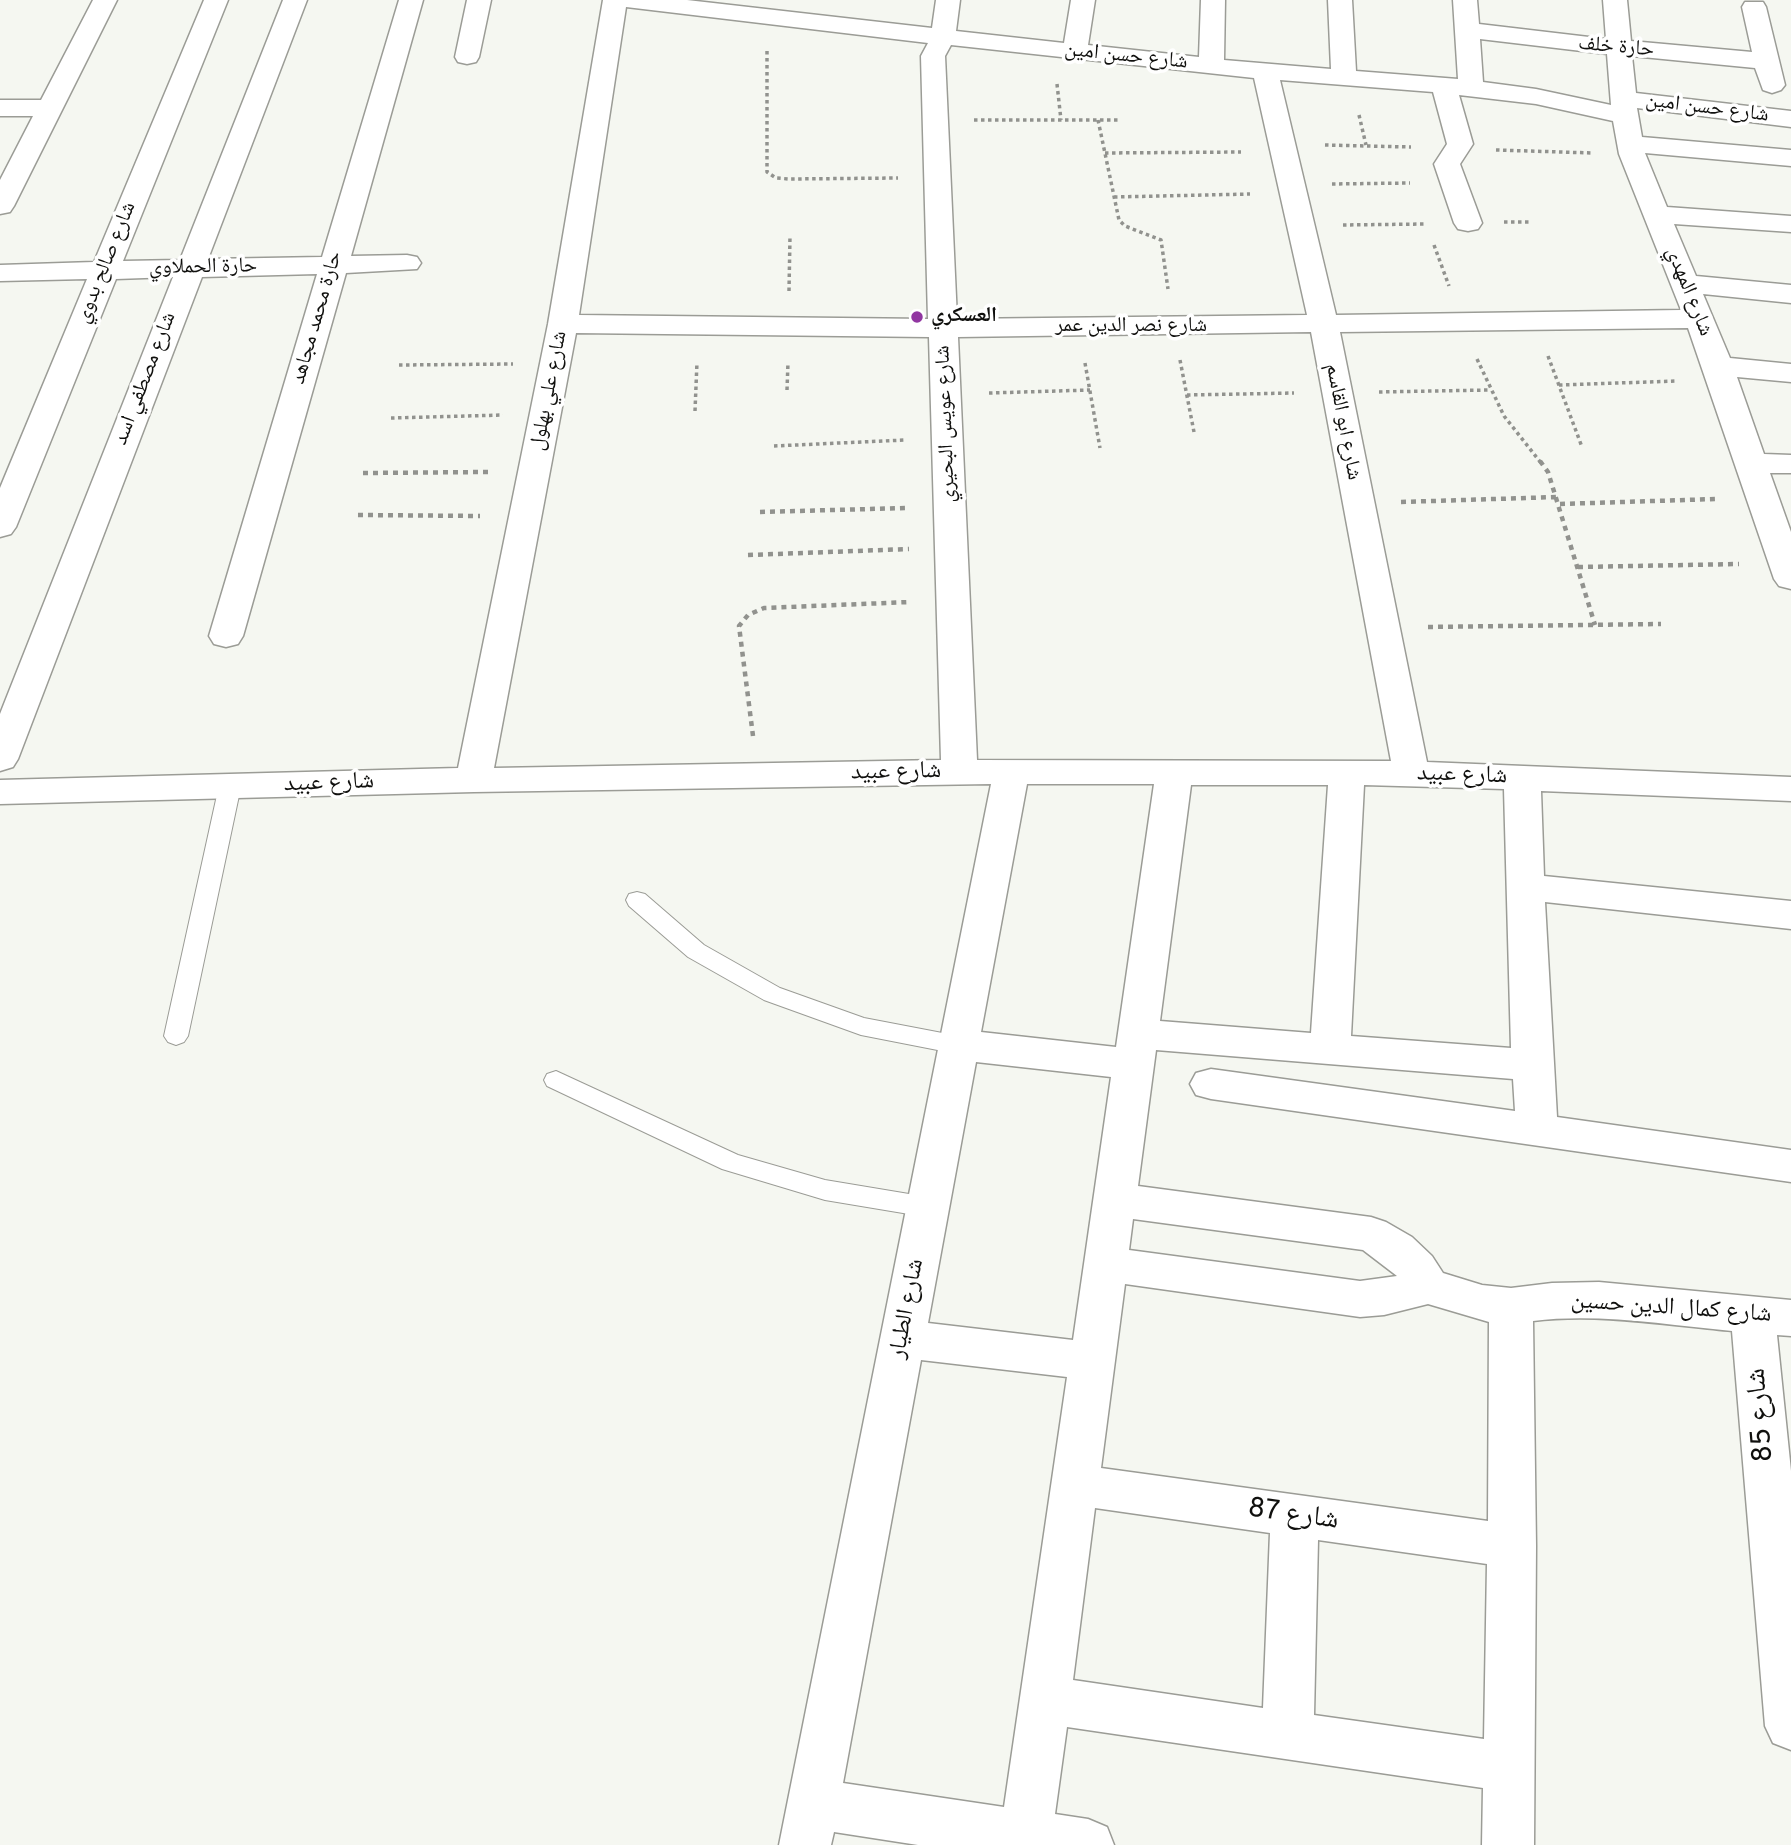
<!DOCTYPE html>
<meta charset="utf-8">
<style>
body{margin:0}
canvas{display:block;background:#f5f7f1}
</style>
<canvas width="1791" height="1845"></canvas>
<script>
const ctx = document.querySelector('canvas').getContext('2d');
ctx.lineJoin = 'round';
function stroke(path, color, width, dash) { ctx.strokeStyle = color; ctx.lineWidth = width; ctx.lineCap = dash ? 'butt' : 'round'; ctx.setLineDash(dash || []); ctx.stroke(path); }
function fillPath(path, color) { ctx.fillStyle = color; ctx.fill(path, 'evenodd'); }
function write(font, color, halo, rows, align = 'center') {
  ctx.font = font + ' Overpass,"Noto Naskh Arabic",sans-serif'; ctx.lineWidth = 7; ctx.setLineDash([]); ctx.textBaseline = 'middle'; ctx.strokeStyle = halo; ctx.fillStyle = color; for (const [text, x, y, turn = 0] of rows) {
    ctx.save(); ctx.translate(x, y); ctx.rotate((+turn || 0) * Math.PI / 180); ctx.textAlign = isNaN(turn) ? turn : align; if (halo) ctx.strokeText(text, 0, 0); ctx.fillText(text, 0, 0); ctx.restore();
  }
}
const pathFar1 = new Path2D(`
 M767 51V172L776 178 789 179 898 178
 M1057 84 1061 120
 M1359 115 1366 145
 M974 120H1120
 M1098 120 1119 220 1125 226 1161 240 1168 289
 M1325 145 1411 147
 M1496 150 1593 153
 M1105 153 1241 152
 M1332 184 1410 183
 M1114 197 1250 194
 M1504 222H1532
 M1343 225 1426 224
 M1434 245 1449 286
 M789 291 790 236
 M1548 356 1582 447
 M1477 359 1504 416 1541 463
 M1180 360 1194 432
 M1085 363 1100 448
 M399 365 513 364
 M1559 385 1677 381
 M787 390 788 362
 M1379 392 1490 390
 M989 393 1090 390
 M1187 395 1294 393
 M695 411 697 362
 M391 418 503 415
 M774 446 905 440`);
const path = new Path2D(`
 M1540 461 1548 472 1595 625
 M363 473 488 472
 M1401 502 1557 497
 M1560 504 1716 499
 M760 512 907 508
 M358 515 480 516
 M748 555 909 549
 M1578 567 1739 564
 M1428 627 1661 624
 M753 736 739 626 748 615 764 608 910 602`);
const service = new Path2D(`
 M230 779 238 781 241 786 188 1036 184 1042 176 1045 168 1042 164 1036 219 786 222 781Z
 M637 892 645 894 704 945 780 988 864 1018 958 1036 966 1039 970 1045 966 1051 958 1054 861 1035 764 1000 688 957 629 906 626 900 629 894Z
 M556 1071 738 1155 825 1180 927 1197 936 1200 940 1207 936 1214 927 1217 825 1200 722 1169 547 1086 544 1080 547 1074Z`);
const minor = new Path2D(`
 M93 0H117L14 206 10 212 0 214V180L33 116H0V100H41Z
 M204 0H228L123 261 180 260 283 0H307L208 259 322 257 399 0H423L351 256 407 255 417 257 421 263 417 269 346 273 243 636 238 644 226 647 214 644 209 636 317 274 202 277 18 759 13 767 0 771V714L173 277 116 279 16 527 11 534 0 537V488L87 279 0 281V265L94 262Z
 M467 0H491L479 57 476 62 467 64 458 62 455 57Z
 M603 0H687L932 28 936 0H960L956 31 1064 43 1071 0H1095L1088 45 1199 57 1201 0H1225L1224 60 1331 69 1328 0H1352L1356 71 1458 79 1453 0H1477L1479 24 1606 39 1603 0H1627L1631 41 1752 52 1742 7 1745 2H1763L1766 7 1785 85 1781 90 1772 93 1763 90 1755 68 1632 56 1636 93 1791 111V127L1637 108 1642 137 1791 150V166L1645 153 1667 207 1791 216V232L1674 224 1696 276 1791 285V303L1703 294 1730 358 1791 364V382L1737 377 1764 454 1791 455V473H1770L1791 532V589L1779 586 1774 579 1688 328 1340 332 1427 762 1791 777V801L1541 791 1544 876 1791 901V929L1545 902 1557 1117 1791 1150V1182L1211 1099 1196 1095 1190 1084 1196 1073 1211 1069 1515 1111 1513 1079 1156 1050 1138 1186 1371 1217 1386 1222 1412 1237 1432 1256 1443 1273 1482 1285 1511 1288 1552 1283 1599 1282 1791 1300V1336L1777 1335 1791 1471V1750L1773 1743 1765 1726 1732 1331C1666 1325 1599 1313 1533 1321L1536 1546 1534 1845H1482L1483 1788 1067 1727 1055 1814 1088 1819 1107 1827 1114 1845H918L834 1832 831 1845H779L991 784 474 792 0 804V780L458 768 548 324ZM626 7 928 43 921 56 928 319 579 315ZM1480 39 1607 54 1611 105 1536 89 1483 82ZM951 45 1254 78 1307 315 957 319 945 56ZM1280 80 1433 92 1447 144 1434 164 1454 223 1458 229 1468 231 1478 229 1482 223 1460 164 1473 144 1459 95 1536 104 1613 121 1619 154 1681 310 1336 315ZM1311 332 1391 761 977 760 958 337ZM576 333 929 337 941 760 494 768ZM1027 784H1154L1116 1047 981 1032ZM1191 785H1328L1311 1033 1160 1021ZM1364 785 1504 789 1511 1048 1351 1036ZM976 1062 1111 1077 1073 1340 928 1323ZM1133 1219 1363 1250 1397 1276 1360 1281 1129 1250ZM1125 1284 1360 1317 1384 1315 1428 1304 1489 1322 1488 1521 1101 1468ZM921 1360 1067 1377 1004 1807 843 1783ZM1095 1508 1270 1533 1263 1708 1073 1680ZM1318 1540 1487 1564 1484 1739 1314 1715Z`);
const markers = [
 [917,317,7,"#9136a1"]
];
const farStreetnames = [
 ["حارة خلف",1616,48,5],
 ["شارع حسن امين",1126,57,6],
 ["شارع حسن امين",1707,109,7],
 ["شارع صالح بدوي",107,263,-68],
 ["حارة الحملاوي",203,268,-1],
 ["شارع المهدي",1688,292,68],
 ["حارة محمد مجاهد",318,318,-74],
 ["شارع نصر الدين عمر",1131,327],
 ["شارع مصطفي اسد",146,379,-69],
 ["شارع علي بهلول",550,391,-79],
 ["شارع ابو القاسم",1342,422,79],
 ["شارع عويس البحيري",947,424,-92]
];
const farPoinames = [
 ["العسكري",931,317]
];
const streetNames = [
 ["شارع عبيد",896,773,-1],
 ["شارع عبيد",1462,776,2],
 ["شارع عبيد",329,784,-2],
 ["شارع الطيار",908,1309,-79],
 ["شارع كمال الدين حسين",1671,1309,4]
];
const nearStreetnames = [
 ["شارع 85",1762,1415,-95],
 ["شارع 87",1293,1516,8]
];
stroke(service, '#9b9c96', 2);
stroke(minor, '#9b9c96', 3);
stroke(pathFar1, '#91928e', 3.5, [3.5, 3.5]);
stroke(path, '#91928e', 4.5, [5, 5]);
fillPath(service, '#fff');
fillPath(minor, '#fff');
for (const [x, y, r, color] of markers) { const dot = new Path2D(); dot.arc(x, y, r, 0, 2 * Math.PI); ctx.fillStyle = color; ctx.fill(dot); stroke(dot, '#fff', 2.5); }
write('21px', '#10100e', '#fff', farStreetnames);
write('bold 21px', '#10100e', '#fff', farPoinames, 'left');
write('24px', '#10100e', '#fff', streetNames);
write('28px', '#10100e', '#fff', nearStreetnames);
</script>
